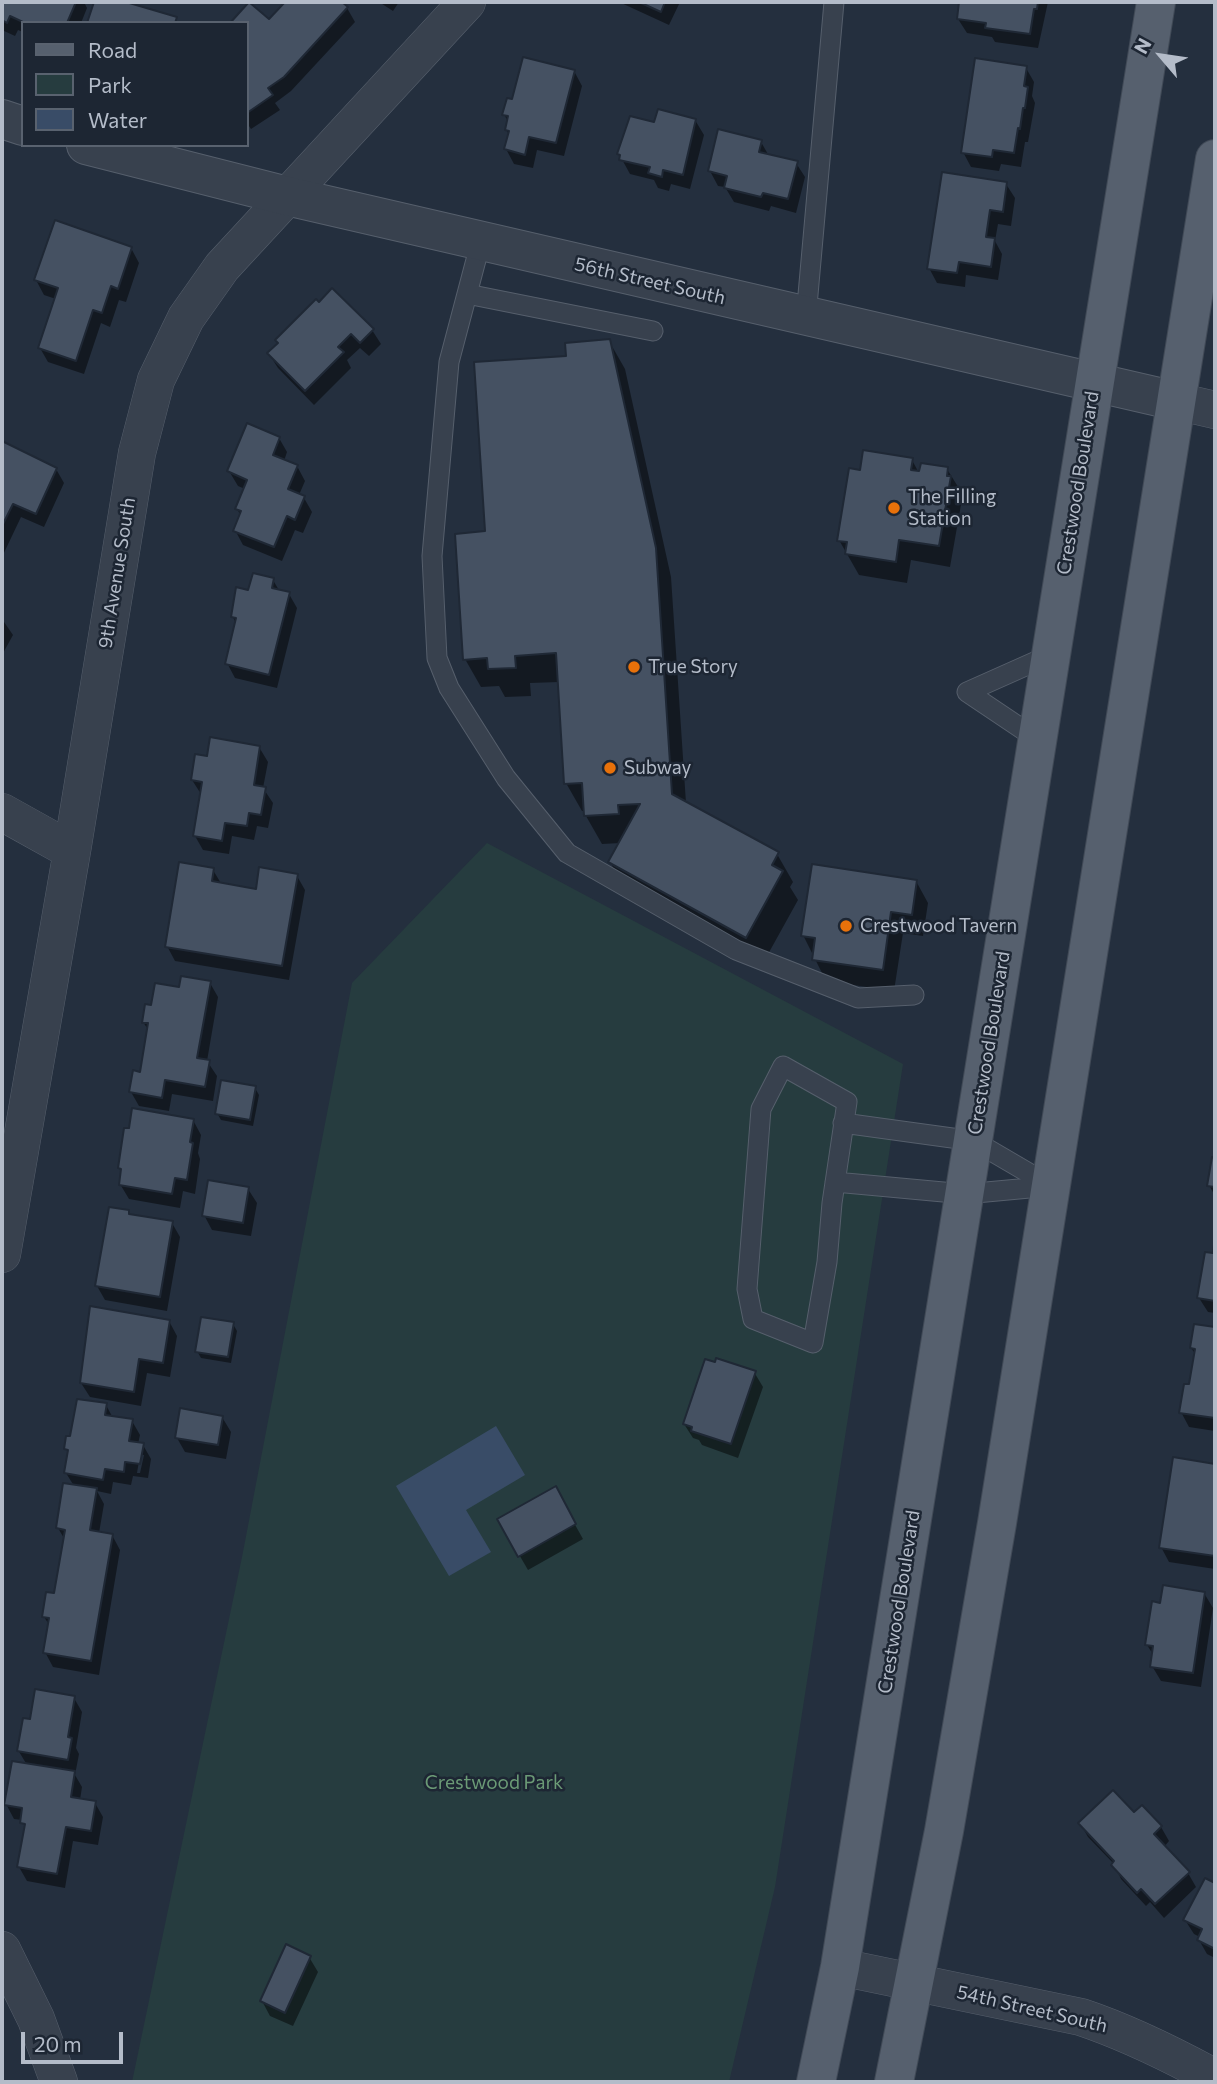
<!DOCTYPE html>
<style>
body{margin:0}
#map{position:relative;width:1217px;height:2084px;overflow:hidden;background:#242f3e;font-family:Commissioner,sans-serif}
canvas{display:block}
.frame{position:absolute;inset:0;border:4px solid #b4bcc9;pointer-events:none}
.legend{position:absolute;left:21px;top:21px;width:228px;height:126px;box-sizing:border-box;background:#1d2633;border:2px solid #59626f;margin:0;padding:9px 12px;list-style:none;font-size:21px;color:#b4bcc9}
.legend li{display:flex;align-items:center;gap:14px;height:35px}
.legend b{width:35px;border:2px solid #59626f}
.north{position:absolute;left:1126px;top:21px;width:70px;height:70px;-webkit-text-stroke:5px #1d2633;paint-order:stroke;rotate:299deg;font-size:19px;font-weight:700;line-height:28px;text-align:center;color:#b4bcc9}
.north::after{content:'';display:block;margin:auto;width:24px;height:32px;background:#b4bcc9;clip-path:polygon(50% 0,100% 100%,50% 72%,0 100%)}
.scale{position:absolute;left:21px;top:2032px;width:102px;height:32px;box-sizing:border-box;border:4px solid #b4bcc9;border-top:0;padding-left:9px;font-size:21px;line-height:24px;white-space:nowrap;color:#b4bcc9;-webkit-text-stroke:5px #1d2633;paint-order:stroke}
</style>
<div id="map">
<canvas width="1217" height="2084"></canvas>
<div class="frame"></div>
<ul class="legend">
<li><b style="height:9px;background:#56606e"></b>Road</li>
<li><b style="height:19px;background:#263c3f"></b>Park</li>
<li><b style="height:19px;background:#394c67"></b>Water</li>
</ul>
<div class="north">N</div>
<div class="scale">20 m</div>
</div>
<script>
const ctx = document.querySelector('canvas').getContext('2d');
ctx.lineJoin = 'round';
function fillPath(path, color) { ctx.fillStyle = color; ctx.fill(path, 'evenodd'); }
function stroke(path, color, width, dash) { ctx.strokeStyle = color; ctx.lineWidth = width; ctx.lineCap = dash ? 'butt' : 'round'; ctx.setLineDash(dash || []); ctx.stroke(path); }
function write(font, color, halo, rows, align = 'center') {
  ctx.font = font + ' Commissioner,sans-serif'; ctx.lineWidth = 5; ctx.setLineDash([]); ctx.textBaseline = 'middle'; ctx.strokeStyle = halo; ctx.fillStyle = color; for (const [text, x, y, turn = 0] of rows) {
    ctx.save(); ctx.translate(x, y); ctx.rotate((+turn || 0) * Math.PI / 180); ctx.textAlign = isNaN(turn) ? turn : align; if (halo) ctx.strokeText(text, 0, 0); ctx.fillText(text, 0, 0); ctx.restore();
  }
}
const green = new Path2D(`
 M487 843 903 1064 775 1887 729 2082H132L242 1557 352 983Z`);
const water = new Path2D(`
 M496 1426 525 1475 466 1510 491 1552 449 1576 396 1486Z`);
const shadow = new Path2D(`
 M2 2H84L87 8 81 23H23V32L18 30 15 36 2 30Z
 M287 2H340L347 8 355 22 291 91 275 103 280 110 251 129 247 123V23L269 21Z
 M379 2H399L393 11Z
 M619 2H680L669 25Z
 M961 2H1048L1038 48 995 42 992 37 967 33 958 19Z
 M1026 68 1034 82 1032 96 1035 103 1028 142H1025L1021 167 1001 164 999 171 971 167 963 152Z
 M574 71 582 86 564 156 537 150 533 168 514 164 506 149 510 136 506 130 508 122 504 114 513 101Z
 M695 120 704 135 690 189 671 184 669 191 658 188 654 180 630 174 619 154 655 124Z
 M761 142 769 156 796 163 805 177 796 213 771 206 769 211 734 202 725 187 718 186 710 171Z
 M1006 184 1015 198 1011 226 998 224 995 241 1002 254 998 280 966 275 965 287 937 283 929 268Z
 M131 248 139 263 126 302 119 300 110 327 101 323 84 374 48 362 40 348 56 299 44 295 36 280Z
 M372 330 381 344 369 356 360 348 347 360 351 368 314 405 278 368 269 354 279 344Z
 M609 341 625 369 671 577 686 803 777 854 793 882 790 887 798 900 762 965 626 890 610 862 621 843 602 844 586 816 585 811H582L566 783 559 682 530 683 531 696 505 697 499 686 481 687 465 659 487 533 568 358Z
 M279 438 287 452 284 461 297 466 305 481 299 495 304 498 312 512 303 533 295 530 282 561 243 545 235 530 241 516 237 509 245 489 238 486 229 471Z
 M2 443 56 469 64 483 44 527 21 517 2 557Z
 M912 460 920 475 947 469 960 490 962 499 950 567 911 560 907 583 859 575 839 540Z
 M273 580 280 592 289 594 297 608 277 688 235 678 227 663 236 624 233 617 250 592Z
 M2 619 13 635 2 655Z
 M259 747 268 762 263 788 273 803 268 828 257 826 254 840 232 836 229 854 203 850 195 836 201 794 192 780 208 758Z
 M213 870 222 885 257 891 297 876 305 890 289 980 175 961 167 946Z
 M916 881 928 903 923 936 903 933 894 991 826 981 803 935Z
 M210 983 218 997 207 1061 217 1076 213 1101 172 1094 169 1111 139 1106 131 1092 141 1074 149 1031 143 1022 153 1007 181 989Z
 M255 1088 259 1095 253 1126 221 1120 217 1113Z
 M193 1120 201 1135 198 1153 200 1159 195 1194 183 1191 180 1208 129 1199 120 1184 122 1173 119 1168Z
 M1213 1159H1215V1196L1209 1185Z
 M248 1189 257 1203 251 1236 212 1230 204 1215Z
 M128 1212 130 1216 172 1223 180 1237 167 1311 105 1300 97 1286Z
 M1215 1248V1313L1208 1312 1199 1298Z
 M169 1321 177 1336 170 1377 147 1373 141 1406 90 1397 81 1383Z
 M233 1324 237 1331 231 1363 201 1358 197 1351Z
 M1196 1326 1215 1329V1431L1189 1427 1181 1412 1190 1386 1196 1355 1191 1348Z
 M754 1372 763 1387 738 1458 702 1445 699 1440 693 1438 684 1424Z
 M106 1405 113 1418 132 1421 140 1435 138 1444 143 1445 151 1459 148 1478 133 1476 131 1485 113 1482 111 1494 97 1491 104 1504 99 1533 112 1535 120 1550 99 1675 53 1667 45 1652 50 1626 44 1617 55 1595 65 1540 58 1528 74 1486 66 1473 69 1454 66 1449 72 1438ZM140 1455H144L140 1473H137Z
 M222 1417 231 1432 226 1459 185 1452 177 1438Z
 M1175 1459 1215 1465V1569L1169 1562 1161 1547Z
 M555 1489 583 1539 528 1570 499 1520Z
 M1204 1593 1213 1608 1201 1687 1161 1681 1152 1666 1154 1656 1147 1645 1162 1605Z
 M74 1698 82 1712 76 1748 79 1754 75 1775 82 1787 80 1800 95 1803 103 1817 98 1845 73 1841 65 1888 27 1881 19 1867 26 1830 22 1820 14 1819 6 1804 27 1765 18 1750 31 1721Z
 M1134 1815 1161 1827 1169 1841 1164 1847 1188 1873 1196 1887 1164 1918 1150 1902 1146 1906 1121 1879 1114 1864 1088 1837 1080 1823Z
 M1206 1880 1215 1885V1958L1207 1954 1199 1940 1200 1937 1194 1934 1185 1920Z
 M309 1957 318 1972 293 2026 270 2016 262 2001Z`);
const building = new Path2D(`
 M2 2H76L67 23H25L10 16 7 23 2 20Z
 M94 2H126L177 17 175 23H87Z
 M249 2 269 19 285 2H342L348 7 284 77 268 88 273 95 247 113V23H230Z
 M639 2H665L661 12Z
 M959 2H1038L1037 9H1034L1030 34 985 28 986 23 957 19Z
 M523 57 575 70 556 143 529 137 525 155 504 149 509 131 505 130 508 116 502 115 507 98 512 99Z
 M975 58 1027 66 1024 86 1028 87 1025 108H1023L1020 129 1018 128 1014 153 993 150 992 157 961 153Z
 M658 109 696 119 683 175 663 170 662 177 648 173 650 167 619 160 620 155 617 154 630 116 654 122Z
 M718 129 762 140 759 152 798 161 788 199 763 193 761 197 724 188 727 176 708 171Z
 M942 172 1007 182 1003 212 990 210 986 237 995 238 991 267 959 262 957 273 927 269Z
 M55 220 132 247 118 289 111 286 102 313 93 310 76 361 38 348 58 288 34 280Z
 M332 288 374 329 360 343 351 334 338 347 344 352 305 391 267 353 278 343 275 340 316 299 319 302Z
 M610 339 656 548 672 794 779 852 772 865 783 871 746 938 608 862 640 804 618 805 619 814 584 816 582 783 564 784 556 653 515 656 516 668 488 669 487 658 463 660 455 534 485 531 474 362 566 356 565 343Z
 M247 423 280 437 273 455 298 465 288 489 305 496 295 520 287 516 274 547 233 531 241 511 235 509 247 480 227 471Z
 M2 441 57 468 36 514 13 504 2 526Z
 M863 450 913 458 911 470 919 471 921 463 948 467 947 476H951L939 546 899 540 896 562 845 554 847 542 837 541 849 468 860 470Z
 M253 573 274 578 272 588 290 592 269 675 225 664 236 618 231 617 236 587 248 590Z
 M210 737 260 746 254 785 266 787 261 815 249 813 247 826 225 823 222 841 193 836 202 782 191 780 195 754 207 756Z
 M179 862 214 868 212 881 256 889 259 867 298 874 282 966 165 947Z
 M812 864 917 880 912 915 891 912 883 970 812 960 815 938 801 936Z
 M181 976 211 981 197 1058 210 1060 205 1087 165 1080 162 1098 129 1092 133 1070 140 1072 148 1023H142L145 1004 151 1005 155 983 179 987Z
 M221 1080 256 1086 250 1120 215 1114Z
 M132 1108 194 1119 190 1142 193 1143 187 1180 175 1178 172 1194 119 1185 121 1169 118 1168 124 1128H129Z
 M1212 1157 1215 1158V1187L1207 1186Z
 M208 1180 249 1187 243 1223 202 1216Z
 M109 1207 129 1210V1214L173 1221 160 1297 95 1286Z
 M1215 1237V1301L1197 1298 1205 1252 1213 1253Z
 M90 1306 170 1320 163 1363 139 1359 134 1392 80 1383Z
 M201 1317 234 1322 228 1357 195 1352Z
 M1194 1324 1215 1327V1418L1179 1413 1184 1384H1189L1195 1349 1190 1348Z
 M716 1358 756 1371 731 1444 691 1431 692 1427 683 1424 705 1359 715 1362Z
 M77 1399 107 1403 105 1415 133 1419 129 1441 144 1443 140 1464 125 1462 124 1472 105 1469 103 1480 64 1473 68 1450 64 1449 66 1436H70Z
 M180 1408 223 1416 218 1445 175 1438Z
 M1173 1457 1215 1464V1556L1159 1548Z
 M63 1483 97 1488 90 1530 113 1534 91 1661 43 1653 49 1618 42 1617 46 1592 54 1593 65 1530 56 1528Z
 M556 1486 576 1524 518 1557 497 1519Z
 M1163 1585 1205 1592 1193 1673 1150 1667 1153 1646 1145 1645 1152 1601 1160 1603Z
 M35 1689 75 1696 68 1737 72 1738 68 1760 17 1751 23 1718 30 1719Z
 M12 1761 75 1771 71 1797 96 1801 91 1831 66 1827 57 1874 17 1867 25 1824 20 1823 22 1808 4 1805Z
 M1113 1790 1134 1812 1142 1805 1162 1826 1154 1834 1190 1872 1155 1904 1141 1889 1137 1893 1111 1865 1114 1861 1078 1823Z
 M1205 1878 1215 1883V1949L1197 1940 1202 1929 1183 1920Z
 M286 1944 311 1956 285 2013 260 2001Z`);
const service = new Path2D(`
 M481 241 449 362 432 556 437 658 449 688 506 778 567 853 736 950 858 998 914 995
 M467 294 653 331
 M806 317 834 2
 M1037 739 967 692 1050 655
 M783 1066 847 1102 832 1203 827 1262 813 1343 753 1319 747 1289 761 1109Z
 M843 1123 974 1141 1051 1186
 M835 1182 965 1194 1051 1186`);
const minor = new Path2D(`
 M1176 401 1215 410
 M2 812 72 851
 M2 1254 72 851 137 453 156 380 186 318 222 267 467 2
 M2 1950 36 2019 59 2082
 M840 1967 1081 2017C1129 2033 1171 2054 1215 2078`);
const tertiary = new Path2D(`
 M2 119 23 126
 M86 145 287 196 1176 401`);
const primary = new Path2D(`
 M816 2082 840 1967 1156 2
 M894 2082 944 1831 997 1523 1215 159`);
const markers = [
 [894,508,7,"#e8710a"],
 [634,667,7,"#e8710a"],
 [610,768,7,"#e8710a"],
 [846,926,7,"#e8710a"]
];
const streetNames = [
 ["56th Street South",650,281,13],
 ["Crestwood Boulevard",1078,483,-81],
 ["9th Avenue South",117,573,-81],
 ["Crestwood Boulevard",989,1043,-81],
 ["Crestwood Boulevard",899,1602,-81],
 ["54th Street South",1032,2009,13]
];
const poiNames = [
 ["The Filling",908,497],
 ["Station",908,519],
 ["True Story",648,667],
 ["Subway",624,768],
 ["Crestwood Tavern",860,926]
];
const parkNames = [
 ["Crestwood Park",494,1783]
];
fillPath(green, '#263c3f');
fillPath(water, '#394c67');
fillPath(shadow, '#0007');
fillPath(building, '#455162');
stroke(building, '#1f2835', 2);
stroke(service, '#565f6c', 21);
stroke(minor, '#565f6c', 38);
stroke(tertiary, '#565f6c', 40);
stroke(primary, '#414a57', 40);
stroke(service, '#38414e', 19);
stroke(minor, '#38414e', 37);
stroke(tertiary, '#38414e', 38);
stroke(primary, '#56606e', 38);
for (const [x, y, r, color] of markers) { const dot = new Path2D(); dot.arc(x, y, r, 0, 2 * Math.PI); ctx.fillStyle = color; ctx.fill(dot); stroke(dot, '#1d2633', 2.5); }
write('19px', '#b4bcc9', '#1d2633', streetNames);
write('19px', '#b4bcc9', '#1d2633', poiNames, 'left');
write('19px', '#6b9a76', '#1d2633', parkNames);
</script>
